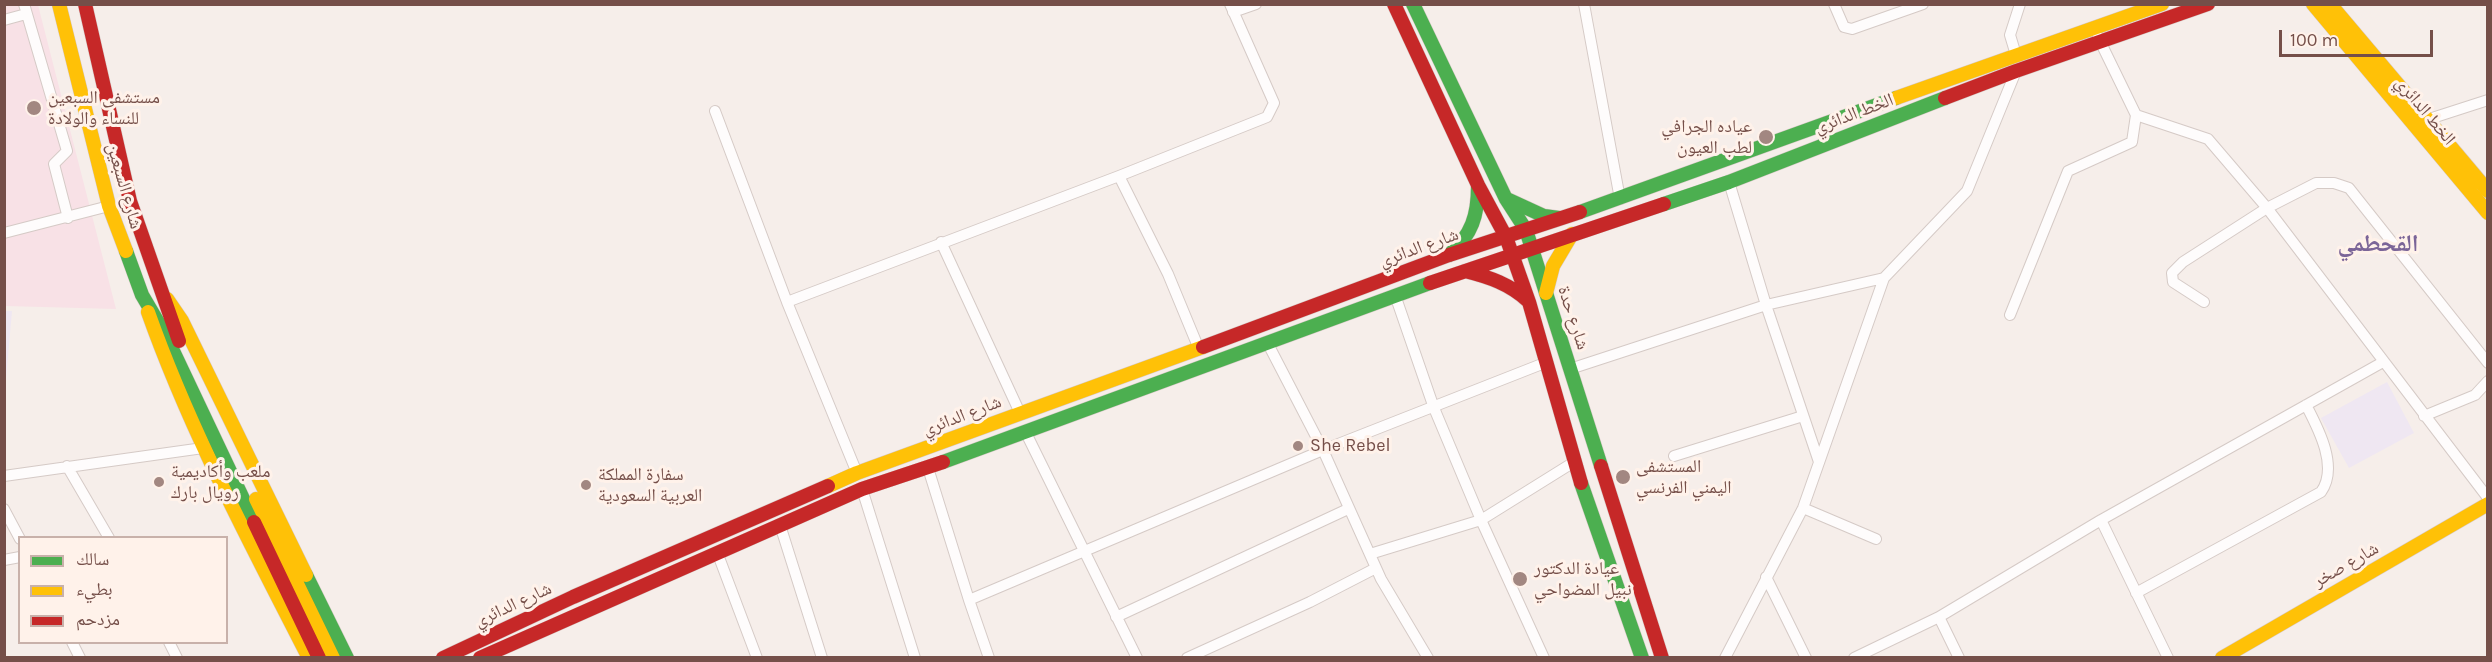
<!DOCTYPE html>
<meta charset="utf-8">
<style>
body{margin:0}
#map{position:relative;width:2492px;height:662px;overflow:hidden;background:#f6eeea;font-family:Karla,"Noto Naskh Arabic",sans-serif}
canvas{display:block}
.frame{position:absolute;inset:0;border:6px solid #754f49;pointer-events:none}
.legend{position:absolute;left:18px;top:536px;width:210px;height:108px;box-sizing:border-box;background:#fff2ea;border:2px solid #c8b1aa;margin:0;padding:8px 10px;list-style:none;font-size:18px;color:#754f49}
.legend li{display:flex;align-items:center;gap:12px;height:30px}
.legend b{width:30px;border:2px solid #c8b1aa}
.scale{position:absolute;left:2279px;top:30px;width:154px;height:27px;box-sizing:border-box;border:3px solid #754f49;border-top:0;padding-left:8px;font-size:18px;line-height:21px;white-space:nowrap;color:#754f49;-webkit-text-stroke:4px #fff2ea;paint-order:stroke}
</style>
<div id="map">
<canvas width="2492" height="662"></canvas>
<div class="frame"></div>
<ul class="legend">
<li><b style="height:8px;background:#4caf50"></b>سالك</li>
<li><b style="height:8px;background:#ffc107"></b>بطيء</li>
<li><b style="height:8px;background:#c62828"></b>مزدحم</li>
</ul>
<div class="scale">100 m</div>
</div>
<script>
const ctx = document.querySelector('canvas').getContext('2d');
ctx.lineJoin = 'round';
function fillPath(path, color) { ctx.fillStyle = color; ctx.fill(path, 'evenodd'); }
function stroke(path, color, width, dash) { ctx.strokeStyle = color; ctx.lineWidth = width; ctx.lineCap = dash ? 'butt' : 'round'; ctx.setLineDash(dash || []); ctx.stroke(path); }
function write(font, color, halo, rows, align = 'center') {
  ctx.font = font + ' Karla,"Noto Naskh Arabic",sans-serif'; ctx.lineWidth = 6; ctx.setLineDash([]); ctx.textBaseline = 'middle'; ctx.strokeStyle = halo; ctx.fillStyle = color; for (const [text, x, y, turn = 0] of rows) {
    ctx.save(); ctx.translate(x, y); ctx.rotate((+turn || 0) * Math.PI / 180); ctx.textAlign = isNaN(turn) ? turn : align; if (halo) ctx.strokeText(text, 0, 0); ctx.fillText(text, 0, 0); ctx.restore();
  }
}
const education = new Path2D(`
 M5 311H12L5 390 4 311Z
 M2387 382 2414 433 2349 468 2321 418Z`);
const medical = new Path2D(`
 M5 5H38L116 309 5 306Z`);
const street = new Path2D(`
 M24 4 67 151 54 164 68 218
 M1584 4 1620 199
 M1834 4 1844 27 1852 29 1923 4
 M1233 12 1256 4
 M4 20 26 14
 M2098 37 2136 115 2208 139 2267 208 2488 498
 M2016 55 2010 35 2020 4
 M715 111 787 302 857 473
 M2426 120 2488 100
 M1119 176 1168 274 1199 349
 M1729 182 1766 305 1819 462
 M4 233 109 206
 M941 242 1020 413
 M1395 295 1434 408 1481 520 1544 658
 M787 302 1119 176 1267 117 1274 103 1230 4
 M2204 302 2173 282 2172 273 2183 262 2267 208 2316 183H2334L2349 188 2488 363
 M2010 315 2068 171 2132 142 2136 115
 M1267 342 1323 450 1381 579 1428 658
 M1570 369 1766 305 1884 278
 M2424 416 2475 395 2488 381
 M1025 431 1137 658
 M1674 456 1803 416
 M67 466 109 538
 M928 468 969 600 989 658
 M4 476 203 448
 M862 489 915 658
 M1803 508 1876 539
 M4 509 20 539
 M2101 520 2168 658
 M780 525 822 658
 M717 552 757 658
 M1370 554 1481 520 1574 462
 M4 560 20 557
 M1766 577 1806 658
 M2136 593 2321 492C2339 467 2318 428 2306 405
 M969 600 1323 450 1547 362
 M1116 617 1348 509
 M1939 617 1959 658
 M72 642 80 658
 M169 642 177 658
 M1187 658 1310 602 1376 568
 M1725 658 1803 508 1884 278 1967 191 2016 71
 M1854 658 1939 617 2101 520 2383 362`);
const fast = new Path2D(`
 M1413 4 1506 199 1526 230 1601 466
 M1507 199 1544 216 1559 218
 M1664 204 1729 182 1945 98
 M1580 212 1896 98
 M126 251 142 295 165 334 254 522
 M1449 255C1472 235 1478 215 1478 186
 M943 462 1430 283
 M1581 483 1642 658
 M306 575 347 658`);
const slow = new Path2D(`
 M59 4 109 206 126 251
 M2313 4 2488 213
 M2330 4 2488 191
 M1896 98 2162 4
 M1546 293 1553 266 1572 234
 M167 299 182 321 306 575
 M148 312C191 433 251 544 309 658
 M828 486 857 473 1203 347
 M256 499 333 658
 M2222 658 2488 504`);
const jam = new Path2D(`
 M85 4 130 201 179 341
 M1394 4 1478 185 1506 237 1529 302 1581 483
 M1945 98 2016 71 2208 4
 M1465 271C1489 277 1510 284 1528 301
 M1430 283 1664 204
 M1203 347 1449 255 1580 212
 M1601 466 1662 658
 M254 522 319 658
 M443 658 573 597 828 486
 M480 658 862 489 943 462`);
const markers = [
 [34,108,8,"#a28781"],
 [1766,137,8,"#a28781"],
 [1298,446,6,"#a28781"],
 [1623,477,8,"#a28781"],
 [159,482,6,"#a28781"],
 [586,485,6,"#a28781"],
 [1520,579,8,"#a28781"]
];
const poiNames = [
 ["مستشفى السبعين",48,98],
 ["للنساء والولادة",48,119],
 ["عياده الجرافي",1752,127,"right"],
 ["لطب العيون",1752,148,"right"],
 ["She Rebel",1310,446],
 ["المستشفى",1636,467],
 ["اليمني الفرنسي",1636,488],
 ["ملعب وأكاديمية",171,472],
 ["رويال بارك",171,493],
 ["سفارة المملكة",598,475],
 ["العربية السعودية",598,496],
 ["عيادة الدكتور",1534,569],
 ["نبيل المضواحي",1534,590]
];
const streetNames = [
 ["الخط الدائري",2425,111,50],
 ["الخط الدائري",1854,114,-21],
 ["شارع السبعين",124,186,74],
 ["شارع الدائري",1419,248,-20],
 ["شارع حدة",1573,318,72],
 ["شارع الدائري",962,416,-21],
 ["شارع صخر",2346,565,-30],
 ["شارع الدائري",513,605,-25]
];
const districtNames = [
 ["القحطمي",2378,244]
];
fillPath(education, '#efe7f2');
fillPath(medical, '#f8e1e6');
stroke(street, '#d5cac6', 12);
stroke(fast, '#d6c9c6', 15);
stroke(slow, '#d6c9c6', 15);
stroke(jam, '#d6c9c6', 15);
stroke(street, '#fefcfc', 10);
stroke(fast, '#4caf50', 14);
stroke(slow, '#ffc107', 14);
stroke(jam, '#c62828', 14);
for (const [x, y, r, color] of markers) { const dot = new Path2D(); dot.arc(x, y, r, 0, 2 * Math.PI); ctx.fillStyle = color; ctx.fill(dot); stroke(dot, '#fff2ea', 2); }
write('18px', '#754f49', '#fff2ea', poiNames, 'left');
write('18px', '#754f49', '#fff2ea', streetNames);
write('bold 24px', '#7b6598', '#fff2ea', districtNames);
</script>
